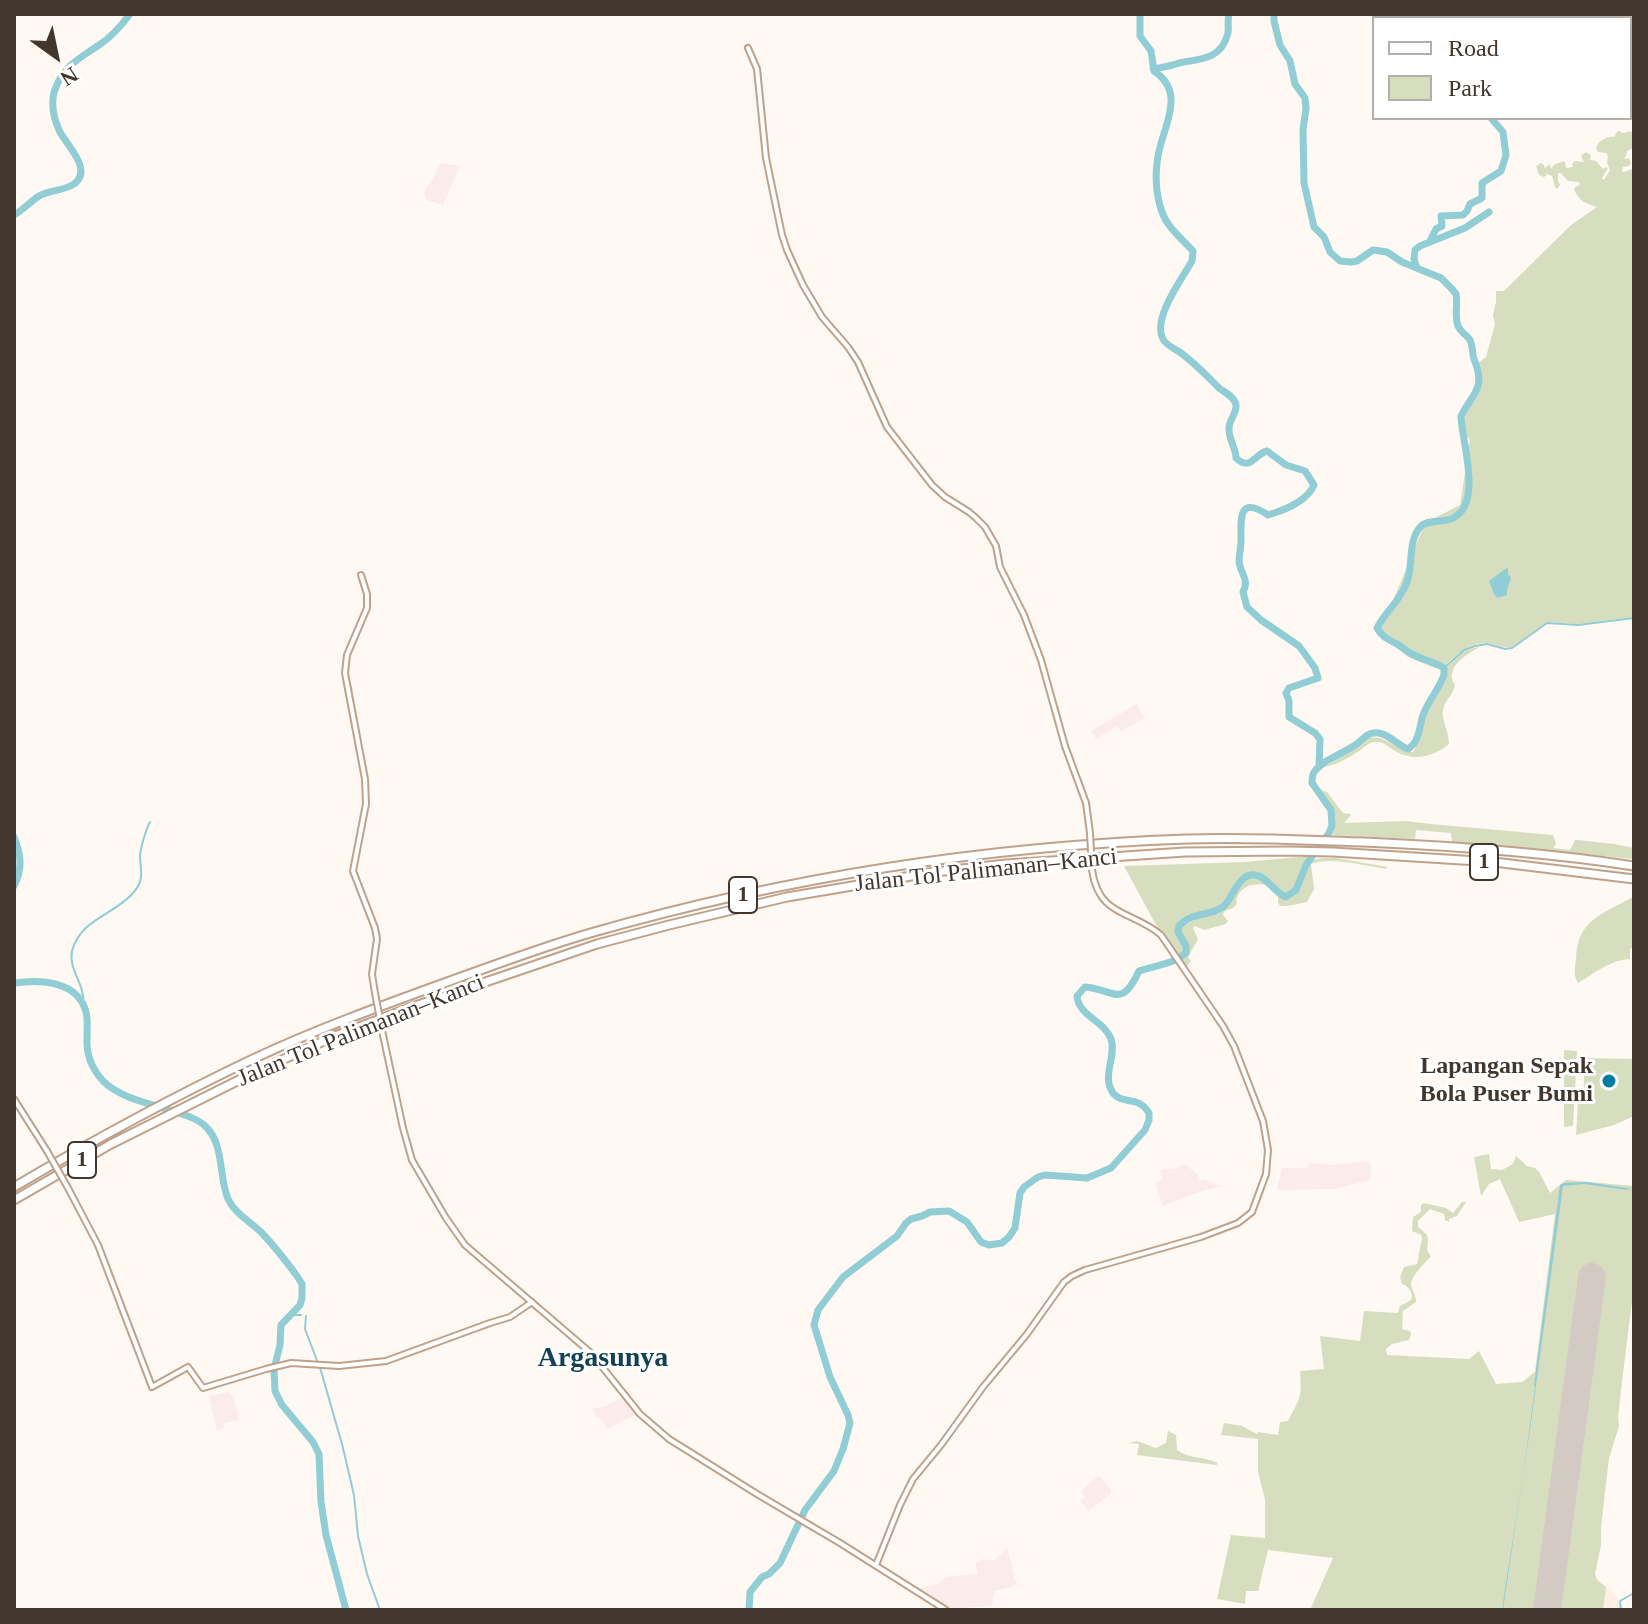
<!DOCTYPE html>
<meta charset="utf-8">
<style>
body{margin:0}
#map{position:relative;width:1648px;height:1624px;overflow:hidden;background:#fff8f3;font-family:Georgia,serif}
canvas{display:block}
.frame{position:absolute;inset:0;border:16px solid #43362d;pointer-events:none}
.legend{position:absolute;left:1372px;top:16px;width:260px;height:104px;box-sizing:border-box;background:#fff;border:2px solid #b4afab;margin:0;padding:10px 14px;list-style:none;font-size:24px;color:#43362d}
.legend li{display:flex;align-items:center;gap:16px;height:40px}
.legend b{width:40px;border:2px solid #b4afab}
.north{position:absolute;left:16px;top:16px;width:80px;height:80px;-webkit-text-stroke:6px #fff;paint-order:stroke;rotate:147deg;font-size:22px;font-weight:700;line-height:32px;text-align:center;color:#43362d}
.north::after{content:'';display:block;margin:auto;width:28px;height:36px;background:#43362d;clip-path:polygon(50% 0,100% 100%,50% 72%,0 100%)}
</style>
<div id="map">
<canvas width="1648" height="1624"></canvas>
<div class="frame"></div>
<ul class="legend">
<li><b style="height:10px;background:#fff"></b>Road</li>
<li><b style="height:22px;background:#d7dec0"></b>Park</li>
</ul>
<div class="north">N</div>
</div>
<script>
const ctx = document.querySelector('canvas').getContext('2d');
ctx.lineJoin = 'round';
function fillPath(path, color) { ctx.fillStyle = color; ctx.fill(path, 'evenodd'); }
function stroke(path, color, width, dash) { ctx.strokeStyle = color; ctx.lineWidth = width; ctx.lineCap = dash ? 'butt' : 'round'; ctx.setLineDash(dash || []); ctx.stroke(path); }
function write(font, color, halo, rows, align = 'center') {
  ctx.font = font + ' Georgia,serif'; ctx.lineWidth = 6; ctx.setLineDash([]); ctx.textBaseline = 'middle'; ctx.strokeStyle = halo; ctx.fillStyle = color; for (const [text, x, y, turn = 0] of rows) {
    ctx.save(); ctx.translate(x, y); ctx.rotate((+turn || 0) * Math.PI / 180); ctx.textAlign = isNaN(turn) ? turn : align; if (halo) ctx.strokeText(text, 0, 0); ctx.fillText(text, 0, 0); ctx.restore();
  }
}
const built = new Path2D(`
 M1566 1180 1634 1186V1285L1622 1381 1618 1418 1619 1426 1609 1458 1601 1527V1545L1595 1574 1601 1584 1611 1589 1619 1602 1621 1610H1501L1535 1372 1559 1186Z`);
const education = new Path2D(`
 M440 163 460 166 443 205 426 200 424 192 435 175Z
 M1137 704 1144 718 1121 731 1117 726 1096 739 1091 731Z
 M1370 1161 1371 1180 1334 1189 1277 1190 1282 1168H1307L1309 1163 1334 1165Z
 M1184 1164 1198 1174 1200 1180 1204 1179 1221 1186 1196 1193 1163 1206 1155 1183 1162 1180 1160 1170 1175 1169Z
 M229 1392 234 1399 239 1420 223 1423 224 1428 217 1431 209 1396Z
 M623 1398 636 1414 608 1429 599 1417 597 1418 592 1409 603 1407Z
 M1099 1475 1111 1490V1493L1089 1511 1080 1501 1085 1497 1081 1491Z
 M1007 1548 1017 1585 995 1591 992 1606 959 1608 953 1610 917 1589 938 1584 946 1577 978 1574 975 1562 983 1559 993 1561Z`);
const green = new Path2D(`
 M1618 131 1624 133 1630 131 1634 134V148L1627 151V154L1624 159 1629 158 1631 163 1629 166 1623 167 1622 171 1624 172 1632 169V174L1634 175V617L1578 624 1547 622 1512 647C1504 648 1499 646 1492 644 1472 640 1458 653 1445 665L1440 664 1435 668 1408 657 1375 631 1390 608 1425 523 1460 505 1470 440C1450 420 1474 407 1480 388 1483 379 1480 372 1478 363L1486 357 1495 324 1493 315 1496 302V291H1504L1571 225 1597 207C1584 202 1582 204 1574 190L1575 187 1580 185 1579 182 1568 181 1561 173H1558V181L1560 185 1557 189 1555 187 1552 176 1545 173 1547 175 1544 177 1539 175 1536 166 1541 163 1544 165 1545 168 1550 164 1551 169 1555 164 1565 161 1566 168 1573 167 1572 164 1575 161 1584 162 1581 156 1586 152 1591 155 1590 160 1596 161 1603 169 1606 167 1608 168 1602 178 1604 180 1610 170 1607 163 1608 156 1606 153 1598 152 1596 148C1599 140 1607 136 1614 137Z
 M1481 646C1468 654 1443 667 1455 685 1453 695 1445 700 1443 710 1441 720 1449 731 1449 744 1432 758 1411 762 1392 749 1386 746 1383 741 1375 742 1369 742 1364 748 1359 751 1349 758 1338 764 1325 767L1368 738C1387 734 1396 751 1413 752 1420 741 1420 727 1425 715 1432 700 1447 685 1446 668L1464 651Z
 M1318 789 1327 792 1343 813 1350 814 1351 815 1344 823 1406 821 1431 824 1553 835 1556 844 1553 848 1570 850 1575 840H1578L1614 844 1634 848V859L1452 842 1451 833 1416 830 1415 839 1333 835C1339 816 1330 803 1318 789Z
 M1308 856C1302 869 1298 888 1286 895 1274 890 1267 873 1255 873 1235 872 1233 898 1219 907 1209 913 1197 912 1188 917 1187 917 1178 925 1178 925 1175 938 1184 941 1185 952L1179 956 1156 925 1124 866 1245 862Z
 M1337 858 1387 867V869C1365 866 1331 856 1311 864L1314 889 1307 902 1287 906H1280L1278 902V896L1286 899 1297 891 1311 860 1322 858Z
 M1255 877 1260 878 1267 885C1256 883 1241 885 1237 898 1236 900 1237 903 1236 905 1233 909 1228 909 1224 912L1223 915 1228 921 1226 924 1204 930 1195 926 1193 928 1198 939 1188 957 1191 961 1185 968 1181 962 1188 954V945L1180 932 1181 927C1194 917 1211 918 1223 908 1236 898 1238 879 1255 877Z
 M1631 898 1634 899V947L1630 949V959C1610 960 1595 973 1578 983 1573 976 1575 968 1576 959 1577 920 1601 915 1631 898Z
 M1564 1050 1577 1051 1573 1126 1564 1127Z
 M1585 1058 1634 1059V1116L1614 1125 1576 1135 1578 1104H1583Z
 M1489 1154 1491 1169 1502 1170 1513 1164 1516 1156 1527 1166 1535 1168 1539 1172 1550 1193 1566 1180 1634 1186V1285L1622 1381 1618 1418 1619 1426 1609 1458 1601 1527V1545L1595 1574 1597 1580 1606 1587 1603 1610H1557L1600 1279 1583 1276 1538 1610H1310L1333 1558 1268 1550 1258 1591H1246L1245 1604 1217 1599 1231 1535 1265 1538V1499L1258 1472V1439L1221 1435 1224 1423 1242 1426 1257 1434 1258 1432 1278 1435 1280 1422 1288 1421C1300 1397 1302 1400 1300 1371L1324 1369 1320 1336 1360 1341 1364 1311 1398 1313 1400 1306 1411 1300C1414 1293 1408 1286 1402 1284L1400 1277 1404 1267 1417 1264 1422 1238 1421 1235 1412 1231 1413 1217 1421 1212V1205L1424 1203 1446 1208 1453 1213 1462 1202H1466L1457 1216 1449 1219V1222L1445 1220 1444 1214 1430 1209 1418 1221V1227C1429 1236 1429 1236 1427 1250L1431 1257C1427 1259 1411 1278 1411 1283 1411 1289 1416 1294 1416 1302L1403 1311 1402 1329 1410 1331 1411 1334 1409 1340 1392 1344 1386 1349 1387 1355 1469 1359 1479 1351 1496 1384 1522 1382 1535 1372 1555 1214 1519 1222 1500 1179 1489 1184 1481 1196 1474 1157Z
 M1168 1431 1176 1435 1177 1450C1188 1459 1204 1456 1217 1463V1465L1137 1455 1139 1444 1129 1443 1137 1441 1156 1448 1166 1443Z`);
const water = new Path2D(`
 M1508 568V574L1511 578 1507 590V595L1497 598 1494 594 1489 581 1505 569Z
 M1586 1182 1634 1189H1625L1634 1191 1584 1184 1563 1186 1530 1430C1520 1490 1512 1550 1503 1610H1502C1513 1535 1526 1461 1535 1386L1534 1385 1560 1185 1564 1183Z`);
const stream = new Path2D(`
 M1444 668 1464 650 1475 646 1487 644 1505 649 1512 648 1547 623 1578 625 1634 618
 M83 1004C86 985 68 970 72 951 81 918 115 915 134 892 144 880 141 872 140 857 140 849 146 829 150 822
 M292 1315H301
 M306 1316 305 1329 321 1371 342 1444 354 1495 358 1536 367 1574 380 1610
 M1621 1610 1620 1601 1634 1593`);
const river = new Path2D(`
 M1140 14V36L1151 51 1154 71C1187 93 1163 126 1158 156 1155 174 1156 195 1162 212 1167 227 1182 239 1193 251L1192 261C1182 279 1152 318 1163 339 1166 345 1173 348 1178 351 1193 361 1206 375 1219 388 1224 392 1235 397 1236 405 1237 413 1229 420 1229 428 1228 438 1236 448 1236 458 1251 472 1254 454 1267 451L1286 465 1305 471 1314 485C1307 501 1285 510 1268 515 1238 495 1241 518 1241 541 1241 548 1239 555 1239 561 1240 574 1250 579 1243 592L1247 607 1261 620 1299 646 1315 668 1318 678 1289 688 1286 693 1289 701V717L1315 733 1320 739 1319 767
 M1612 14 1613 18
 M1589 18 1592 14
 M1630 19H1634
 M1153 68C1164 69 1173 64 1184 62 1205 59 1222 57 1228 33 1229 26 1227 21 1229 14
 M14 215C23 210 30 202 39 196 49 190 64 191 74 184 94 169 65 144 59 130 53 117 50 100 56 87 64 66 81 57 99 45 112 37 121 26 130 14
 M1430 241 1436 229 1442 226 1441 216 1463 215 1467 211 1470 204 1482 198V183L1501 171 1506 155 1503 132 1491 118
 M1417 268 1414 259 1415 250 1420 246 1465 228 1489 212
 M14 837C21 854 23 869 14 886
 M14 983C40 979 78 981 86 1012 88 1020 87 1029 87 1037 86 1053 92 1069 103 1081 121 1099 153 1104 176 1112 185 1115 196 1118 204 1125 225 1143 218 1175 228 1199 235 1214 251 1222 262 1233 275 1247 286 1261 297 1276L302 1284V1298L300 1305 281 1325 280 1345 274 1369 275 1391 282 1405 313 1442 319 1454 321 1502 326 1535 346 1610
 M749 1610 750 1592 762 1577 769 1574 780 1563 805 1510 834 1471 843 1449 850 1423 848 1415 830 1377 814 1325 818 1310 843 1277 897 1236 906 1223 911 1219 922 1216 930 1212 949 1211 967 1222 981 1242 989 1245 1002 1243 1009 1237 1015 1228 1020 1193 1024 1187 1038 1177 1045 1175 1087 1178 1111 1168 1145 1130 1149 1120V1113C1137 1094 1123 1106 1113 1093 1101 1076 1117 1056 1111 1039 1104 1020 1079 1017 1077 996L1085 987C1114 989 1121 1010 1139 971 1156 965 1172 965 1186 953V946L1178 932 1179 926C1181 924 1187 919 1190 918 1201 913 1216 914 1225 905 1234 895 1239 873 1255 875 1267 876 1274 893 1286 897L1296 890 1306 865 1329 833 1332 826 1331 810 1312 783C1312 779 1312 774 1315 771 1322 760 1347 752 1358 743 1363 739 1367 733 1374 733 1386 731 1397 745 1408 749 1420 741 1419 727 1423 715 1428 701 1439 689 1444 675V668C1434 662 1424 660 1414 655 1407 652 1403 647 1397 644 1388 639 1382 637 1377 628 1385 612 1401 600 1407 582 1413 565 1408 541 1420 527 1428 518 1446 524 1455 517 1482 500 1462 443 1461 416 1474 391 1486 389 1474 359 1472 353 1473 346 1470 340 1466 334 1461 333 1458 326 1454 315 1458 305 1456 294L1452 289 1441 278 1402 262 1387 252 1373 250 1357 261 1351 262 1340 261 1330 252 1324 237 1314 227 1304 183 1303 129 1306 109 1305 98 1295 84 1290 61 1280 45 1274 21V14`);
const runway = new Path2D(`
 M1547 1610 1592 1277`);
const tertiary = new Path2D(`
 M748 48 757 69 766 158 782 235 787 250 803 285 822 317 848 347 858 362 887 427 932 485 945 497 969 512 976 518 985 527 996 546 1000 567 1024 615 1041 660 1065 746 1086 803 1090 833
 M361 575 367 594V608L347 655 345 673 365 779 366 804 353 871 375 928 377 939 372 974 375 993
 M383 1035 403 1128 412 1160 446 1218 465 1245 591 1353 640 1414 669 1439 757 1494 840 1543 946 1610
 M14 1099 47 1151
 M68 1188 98 1245 152 1387 188 1367 203 1388 266 1369 291 1363 339 1366 386 1361 490 1323 510 1317 532 1302
 M876 1565 900 1505 913 1479 941 1445 983 1387 1027 1334 1064 1282 1072 1276 1085 1270 1201 1237 1238 1223 1252 1212 1266 1174 1268 1150 1263 1121 1234 1046 1223 1026 1161 935C1132 910 1099 918 1092 870`);
const motorway = new Path2D(`
 M14 1187C92 1141 171 1098 253 1059 319 1028 389 1003 458 978 503 962 548 945 594 932 787 877 986 846 1187 839 1246 837 1305 840 1364 842 1455 846 1544 852 1634 866
 M14 1200 111 1144 253 1073 335 1036 415 1006 597 944 669 925 787 897 935 872 1006 864 1185 852 1288 851 1333 852 1494 862 1634 879`);
const tertiaryBridge = new Path2D(`
 M1090 833 1092 870
 M375 993 383 1035
 M47 1151 68 1188`);
const markers = [
 [1609,1081,8,"#027ba3"]
];
const shields = [
 [1484,862,28],
 [743,895,28],
 [82,1160,28]
];
const shieldNames = [
 ["1",1484,862],
 ["1",743,895],
 ["1",82,1160]
];
const streetNames = [
 ["Jalan Tol Palimanan–Kanci",986,871,-6],
 ["Jalan Tol Palimanan–Kanci",361,1031,-22]
];
const poiNames = [
 ["Lapangan Sepak",1593,1067],
 ["Bola Puser Bumi",1593,1095]
];
const quarterNames = [
 ["Argasunya",603,1359]
];
fillPath(built, '#ffefe4');
fillPath(education, '#fcebeb');
fillPath(green, '#d7dec0');
fillPath(water, '#90cdd4');
stroke(stream, '#90cdd4', 2);
stroke(river, '#90cdd4', 7);
stroke(runway, '#d3cac4', 28);
stroke(tertiary, '#bfa28b', 8);
stroke(motorway, '#bfa28b', 11);
stroke(tertiary, '#fff', 4);
stroke(motorway, '#fff', 7);
stroke(tertiaryBridge, '#bfa28b', 8, []);
stroke(tertiaryBridge, '#fff', 4);
for (const [x, y, r, color] of markers) { const dot = new Path2D(); dot.arc(x, y, r, 0, 2 * Math.PI); ctx.fillStyle = color; ctx.fill(dot); stroke(dot, '#fff', 3); }
for (const [x, y, w] of shields) { const box = new Path2D(); box.roundRect(x - w / 2, y - 18, w, 36, 6); ctx.fillStyle = '#fff'; ctx.fill(box); stroke(box, '#43362d', 2); }
write('bold 22px', '#43362d', null, shieldNames);
write('24px', '#43362d', '#fff', streetNames);
write('bold 24px', '#43362d', '#fff', poiNames, 'right');
write('bold 28px', '#134256', '#fff', quarterNames);
</script>
